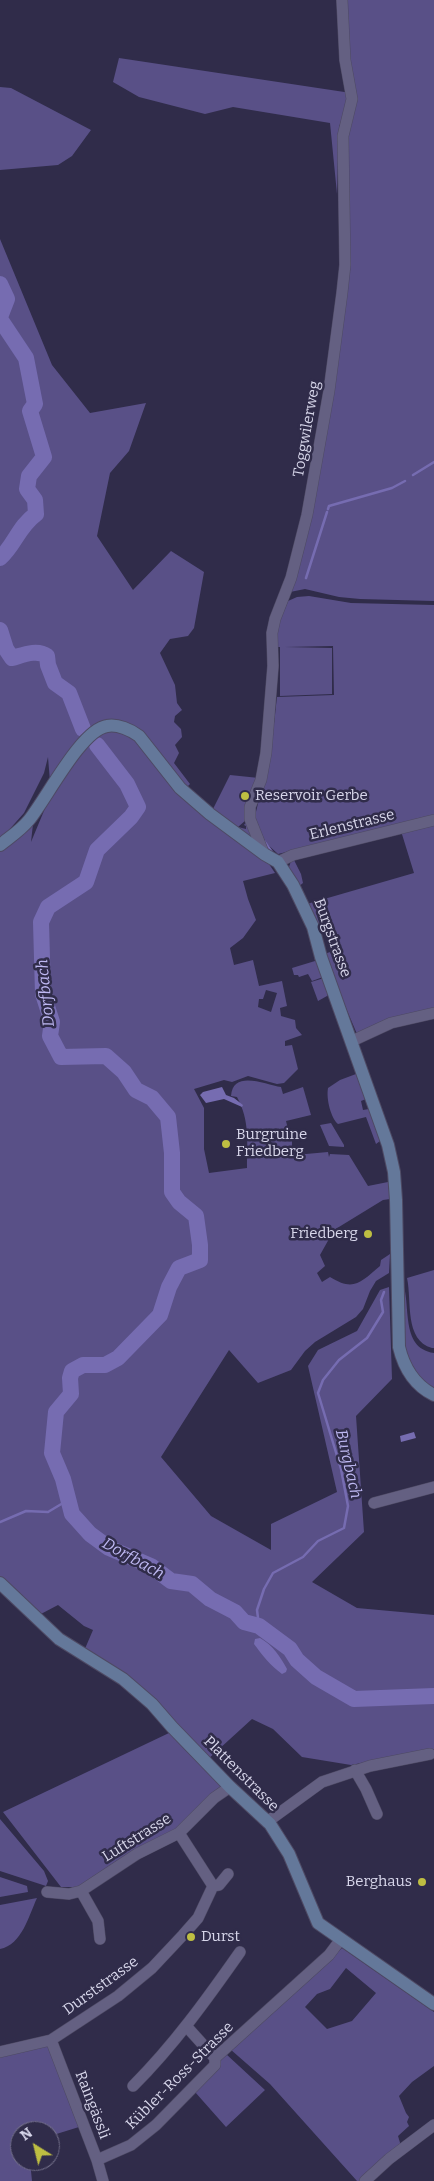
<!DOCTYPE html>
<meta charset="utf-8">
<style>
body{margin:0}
#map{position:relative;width:434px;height:2181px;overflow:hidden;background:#302c4a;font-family:Bitter,serif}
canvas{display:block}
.north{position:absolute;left:10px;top:2121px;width:50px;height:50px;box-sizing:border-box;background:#302c4a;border:1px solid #73708a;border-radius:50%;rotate:324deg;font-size:14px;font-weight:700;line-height:20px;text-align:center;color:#d8d7eb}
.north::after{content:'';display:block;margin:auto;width:18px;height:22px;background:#bebe42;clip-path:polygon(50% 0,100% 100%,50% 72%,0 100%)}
</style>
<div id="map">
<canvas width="434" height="2181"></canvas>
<div class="north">N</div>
</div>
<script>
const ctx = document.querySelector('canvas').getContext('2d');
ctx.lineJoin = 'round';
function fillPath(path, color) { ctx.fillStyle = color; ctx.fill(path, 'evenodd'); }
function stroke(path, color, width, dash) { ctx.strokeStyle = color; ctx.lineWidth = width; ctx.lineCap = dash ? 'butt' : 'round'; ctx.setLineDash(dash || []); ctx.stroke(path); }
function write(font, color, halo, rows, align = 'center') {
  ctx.font = font + ' Bitter,serif'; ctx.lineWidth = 5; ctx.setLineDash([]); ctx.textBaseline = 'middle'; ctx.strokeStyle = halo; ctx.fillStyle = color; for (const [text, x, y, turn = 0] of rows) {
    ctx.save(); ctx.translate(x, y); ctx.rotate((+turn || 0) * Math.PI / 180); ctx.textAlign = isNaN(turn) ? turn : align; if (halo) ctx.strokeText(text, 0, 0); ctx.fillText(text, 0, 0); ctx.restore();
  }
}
const green = new Path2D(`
 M343 0H434V601L360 599 339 597 305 589 290 592 333 388 347 121Z
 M119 58 351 93 339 127 337 194 330 123 233 107 205 114 139 97 113 82Z
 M0 87 11 88 91 130 72 156 58 165 0 170Z
 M0 239 52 365 90 413 146 403 129 451 110 473 97 536 133 590 171 551 204 572 194 628 188 636 170 639 160 653 175 685 177 703 182 710 175 716 174 722 181 729 182 737 175 745 179 753 174 763 190 784 186 788 174 778 168 783 206 818 269 864 275 873 243 881 248 899 256 920 243 938 230 948 234 965 253 960 259 986 282 981 287 1006 280 1008 281 1016 295 1020 296 1028 302 1035 285 1041V1046L292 1045 298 1069 284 1083 277 1084 248 1076 232 1082 224 1080 194 1089 204 1108V1149L209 1173 247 1168C247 1142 250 1121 237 1097L231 1096C233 1069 266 1085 281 1087L283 1094 303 1087 311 1115 286 1121 289 1133H292V1153L306 1154 328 1152 329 1157 330 1154 349 1155 368 1186 388 1182 390 1199 383 1200 334 1230 320 1255 325 1266 317 1273 322 1282 330 1277C354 1292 361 1282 380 1266L381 1260 390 1254 389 1273 376 1281 370 1291 363 1309 356 1317 315 1342 305 1351 291 1370 258 1383 229 1350 161 1457 211 1516 271 1550V1524L337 1492 308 1366 318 1350 357 1331 380 1290 389 1287 392 1379 356 1416 364 1532 312 1582 357 1608 434 1615V1749L351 1765 302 1757 273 1729 252 1719 207 1760 84 1651 93 1630 84 1626 58 1605 39 1615 0 1578V850L33 824 31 842 51 794 48 757 44 773 24 813 0 840ZM266 990 277 993 271 1012 258 1007 259 999H263Z
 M309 596 351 603 434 605V816L278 854 266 843 258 828 255 816 271 749 277 697 334 695 333 646 285 647 332 648V694L280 696V647H277L276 630 288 601 297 597Z
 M230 775 259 778 250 793 247 794 246 820 238 827 246 829V826L244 825 247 821 255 842 212 811Z
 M434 824V1010L357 1034 326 961 327 953 337 950 329 926 317 929 307 904 414 873 401 831Z
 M294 860 301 874 303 883 298 887 288 870 291 861Z
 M316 954 323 977 312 981 308 974 299 977 298 975H294L292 968 315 961 314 955Z
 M324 978 329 992 327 996 318 1001 311 982Z
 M356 1074 366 1099 361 1101 363 1110 369 1109 380 1141 376 1144 366 1117 338 1124C331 1118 326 1099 328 1088L340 1080Z
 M331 1123 344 1145V1147L329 1146 320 1125Z
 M434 1270V1348H432C404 1340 412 1301 407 1278Z
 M402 1281C412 1303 399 1348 434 1353V1388C427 1384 420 1380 415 1374 398 1349 403 1310 402 1281Z
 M169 1733 221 1786 197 1807 174 1832 78 1887H61L3 1812Z
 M0 1819 44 1871 48 1881 46 1886 0 1871Z
 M0 1877 27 1886 28 1892 0 1897Z
 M37 1898C29 1915 22 1945 0 1949V1905Z
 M342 1948 434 2012V2066L412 2082 399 2096 406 2113 409 2117 407 2122 409 2126 398 2136 401 2146 361 2181H357L270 2084 230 2049ZM346 1968 376 1993 352 2021 327 2029 305 2007 317 1994 330 1989Z
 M50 2044 79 2127 50 2136V2131H20V2161H30L32 2181H0V2057Z
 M226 2054 265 2090 226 2127 195 2092Z`);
const water = new Path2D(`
 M222 1087 226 1095 234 1098 243 1105 242 1107 224 1099 206 1103 200 1095 203 1092Z
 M414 1432 416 1438 401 1442 400 1436Z
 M260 1638C273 1645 281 1658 287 1669L286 1672 282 1674C271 1666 262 1655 254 1644L255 1639Z`);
const stream = new Path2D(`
 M413 475 434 462
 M328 509 329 506 392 488 405 481
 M306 578 327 512
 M264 841 272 852
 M0 1522 26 1511 48 1512 68 1500
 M259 1626 257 1610 264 1589 273 1573 303 1557 318 1541 344 1528 348 1506 341 1469 318 1393 323 1380 339 1360 367 1338 383 1312 381 1300 384 1292`);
const river = new Path2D(`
 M0 284 7 299 0 317
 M0 319 26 358 35 404 30 411 44 457 29 476 27 489 35 500 36 514C18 527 15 545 0 558
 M0 630 6 649 12 658C23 655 37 649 47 656L48 665 55 683 69 693 83 729
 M97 745 127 784 138 807 131 817 97 850 86 882 48 907 41 922 43 994 52 1022 50 1036 61 1057 106 1056 124 1072 136 1090 152 1098 168 1117 172 1153V1192L179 1202 196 1216 200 1245V1260L179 1268 169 1287 160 1315 118 1358 105 1365H83L72 1371 70 1378 71 1394 56 1412 52 1453 63 1479 72 1514 90 1534 109 1548 151 1566 171 1581 192 1584 210 1599 235 1612 244 1622 259 1626 290 1649 297 1660 316 1677 354 1699 434 1696`);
const street = new Path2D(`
 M264 854 250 819V807L261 780 266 753 273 666 272 633 275 619 291 578 307 515 329 391 342 293 345 265 343 136 352 99 345 60 342 0
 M278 862 293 855 434 820
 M352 1041 391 1023 434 1013
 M374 1503 434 1487
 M355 1770 366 1789 377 1814
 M267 1822 322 1782 370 1766 430 1754
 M213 1886 219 1885 228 1874
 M81 1891 98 1921 100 1939
 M47 1892 69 1894 81 1891 137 1854 179 1833 214 1798 230 1787
 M187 2027 215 2058
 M51 2040 97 2160 103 2181
 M0 2052 51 2040 118 1996 152 1968 183 1935 198 1918 213 1886 179 1833
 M133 2086C174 2045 207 1999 240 1952
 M97 2160 131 2145 156 2125 215 2065V2058L329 1955 341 1939
 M365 2181 389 2159 434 2125`);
const secondary = new Path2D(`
 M0 845C10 837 21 830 29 820 47 798 81 730 107 726 118 724 131 730 139 736L180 788 210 814 264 854 278 862 293 885 313 927 321 957 388 1145 394 1172 396 1200 399 1347C404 1368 414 1385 434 1395
 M0 1583 59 1639 123 1679 152 1704 172 1727 230 1787 270 1824 289 1854 318 1923 434 2004`);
const markers = [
 [245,796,5,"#bebe42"],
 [226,1144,5,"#bebe42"],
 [368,1234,5,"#bebe42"],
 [422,1882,5,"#bebe42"],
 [191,1937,5,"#bebe42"]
];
const streetNames = [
 ["Toggwilerweg",307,429,-80],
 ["Erlenstrasse",352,825,-14],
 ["Burgstrasse",332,938,70],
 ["Plattenstrasse",241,1774,45],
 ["Luftstrasse",137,1838,-32],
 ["Durststrasse",101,1986,-36],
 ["Kübler-Ross-Strasse",180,2076,-45],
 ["Raingässli",92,2105,69]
];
const poiNames = [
 ["Reservoir Gerbe",255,796],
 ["Burgruine",236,1135],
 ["Friedberg",236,1152],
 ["Friedberg",358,1234,"right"],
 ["Berghaus",412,1882,"right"],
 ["Durst",201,1937]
];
const waterNames = [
 ["Dorfbach",46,993,-96],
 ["Burgbach",348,1464,77],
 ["Dorfbach",133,1559,29]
];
fillPath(green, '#595087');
fillPath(water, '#766cb1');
stroke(stream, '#766cb1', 2.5);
stroke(river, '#766cb1', 16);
stroke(street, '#4e4a64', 12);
stroke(secondary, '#4e4a64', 14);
stroke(street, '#646082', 11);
stroke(secondary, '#64789a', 12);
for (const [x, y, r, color] of markers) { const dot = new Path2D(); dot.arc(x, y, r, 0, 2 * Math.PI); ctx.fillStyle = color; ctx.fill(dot); stroke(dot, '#302c4a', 2); }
write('15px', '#d8d7eb', '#302c4a', streetNames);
write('15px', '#d8d7eb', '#302c4a', poiNames, 'left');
write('italic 16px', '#beb8f2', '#302c4a', waterNames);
</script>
